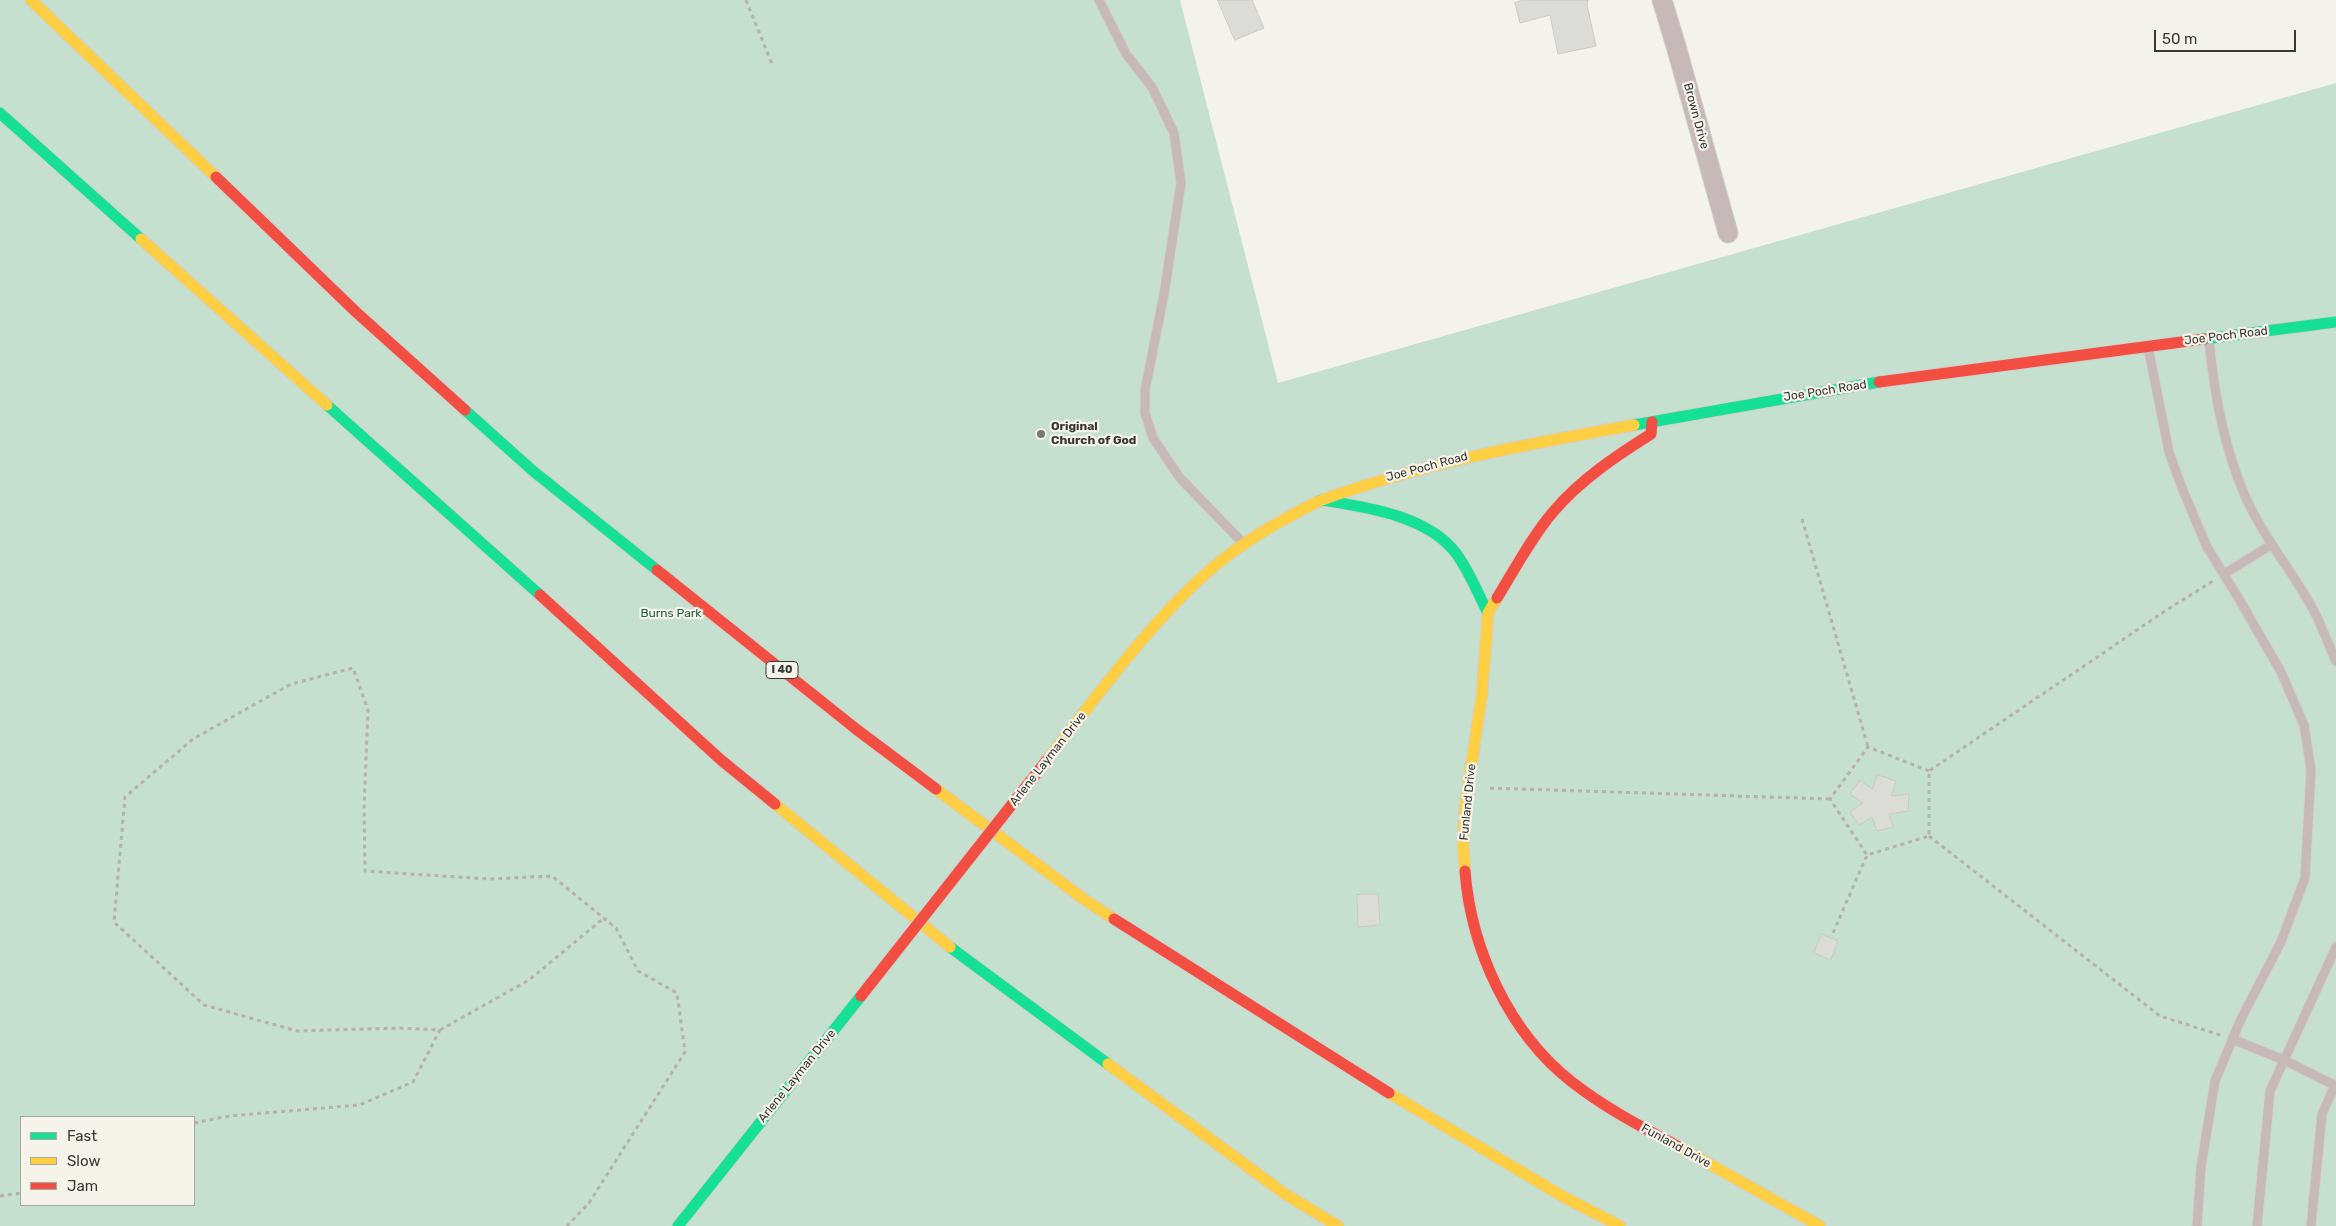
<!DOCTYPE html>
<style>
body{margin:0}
#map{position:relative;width:2336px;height:1226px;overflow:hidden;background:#f3f2ed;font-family:Rubik,sans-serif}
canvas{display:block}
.legend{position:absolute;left:20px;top:1116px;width:175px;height:90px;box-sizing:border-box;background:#f6f4ea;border:1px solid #aaa9a1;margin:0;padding:6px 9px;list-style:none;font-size:15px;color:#383834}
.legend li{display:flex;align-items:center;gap:10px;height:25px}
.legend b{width:25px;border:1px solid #aaa9a1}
.scale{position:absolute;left:2154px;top:30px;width:142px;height:22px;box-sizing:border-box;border:2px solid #383834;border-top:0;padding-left:6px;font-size:15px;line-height:18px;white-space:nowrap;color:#383834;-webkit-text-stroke:4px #f6f4ea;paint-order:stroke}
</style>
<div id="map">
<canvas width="2336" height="1226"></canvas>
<ul class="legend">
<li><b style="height:6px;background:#16e098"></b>Fast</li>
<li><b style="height:6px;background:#ffcf43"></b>Slow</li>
<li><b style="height:6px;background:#f24e42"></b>Jam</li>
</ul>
<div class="scale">50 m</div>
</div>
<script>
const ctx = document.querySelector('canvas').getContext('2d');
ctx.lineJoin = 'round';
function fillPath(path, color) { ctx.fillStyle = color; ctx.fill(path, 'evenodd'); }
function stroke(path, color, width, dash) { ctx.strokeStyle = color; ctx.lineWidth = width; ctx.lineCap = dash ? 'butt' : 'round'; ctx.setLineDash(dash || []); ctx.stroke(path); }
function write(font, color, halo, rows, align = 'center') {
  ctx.font = font + ' Rubik,sans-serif'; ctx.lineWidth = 4.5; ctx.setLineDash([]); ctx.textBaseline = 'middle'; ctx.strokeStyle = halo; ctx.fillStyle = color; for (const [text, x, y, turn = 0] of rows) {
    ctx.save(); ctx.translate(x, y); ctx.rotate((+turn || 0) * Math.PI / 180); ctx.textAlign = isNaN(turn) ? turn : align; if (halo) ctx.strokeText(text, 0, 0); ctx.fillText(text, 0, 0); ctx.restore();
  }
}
const green = new Path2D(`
 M0 0H1180L1278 383 2336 83V1226H0ZM21 1117H194V1205H21Z`);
const building = new Path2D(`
 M1218 0H1252L1264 28 1235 40Z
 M1524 0H1588L1587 5 1596 46 1558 54 1550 15 1520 23 1515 3Z
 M1878 775 1896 781 1891 796 1909 794 1908 811 1889 814 1893 827 1877 831 1872 817 1859 825 1850 812 1863 803 1850 794 1860 780 1872 789Z
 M1378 894 1380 925 1358 927 1357 895Z
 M1822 934 1838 941 1831 960 1814 953Z`);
const path = new Path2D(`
 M746 0 772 64
 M1802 519 1868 747
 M1929 771 1868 747 1830 799 1867 855 1929 836V771L2168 609 2213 581
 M1490 788 1830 799
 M1929 836 2160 1016 2220 1035
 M1833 933 1867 855
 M440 1030 529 980 604 918
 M194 1123 229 1116 359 1105 413 1082 440 1030 400 1028 297 1031 204 1005 114 922 125 797 193 739 291 684 353 668 368 710 364 808 365 871 490 879 552 876 616 928 638 971 677 993 685 1052 589 1203 567 1226
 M0 1196 21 1193`);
const lane = new Path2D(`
 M1099 0 1126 54 1152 87 1174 133 1181 183 1164 294 1145 390V413L1153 438 1180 478 1242 542
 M2209 340C2214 393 2224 449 2246 498 2263 536 2289 567 2309 602 2320 620 2327 642 2336 661
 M2148 347 2169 452 2182 488 2207 547 2239 599 2281 672 2304 725 2311 770 2305 878 2281 942 2241 1019 2215 1081 2201 1167 2197 1226
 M2224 574 2271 545
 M2232 1039 2284 1060 2336 1086
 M2257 1226 2270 1091 2336 947
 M2311 1226 2322 1114 2335 1085`);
const street = new Path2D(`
 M1662 0 1676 46 1728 233`);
const fast = new Path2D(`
 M0 113 141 239
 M2204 339 2336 322
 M327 405 540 595
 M465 410 533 471 657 570
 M1634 425 1879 382
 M1319 501 1322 500C1365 507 1426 515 1455 552 1469 570 1478 594 1488 613
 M950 947 1108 1064
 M678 1226 861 996`);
const slow = new Path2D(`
 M31 0 216 177
 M141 239 327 405
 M1322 500C1424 463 1528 444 1634 425
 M1047 760C1099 694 1157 612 1222 560 1252 536 1285 518 1319 501
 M936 789 1085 900 1114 919
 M775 804 950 947
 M1465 871 1463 846 1465 808 1482 694 1488 613 1497 598
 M1108 1064 1285 1194 1338 1226
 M1389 1093 1562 1196 1620 1226
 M1679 1147 1820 1226`);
const jam = new Path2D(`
 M216 177 356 312 465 410
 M1879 382 2204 339
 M657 570 856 729 936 789
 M540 595 721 760 775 804
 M1497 598C1515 569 1531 538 1553 512 1580 480 1616 456 1651 434L1652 422
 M1465 871C1471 949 1509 1033 1572 1082 1605 1108 1642 1127 1679 1147
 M1114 919 1389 1093`);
const jamBridge = new Path2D(`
 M861 996 1047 760`);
const markers = [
 [1041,434,5,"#797975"]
];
const shields = [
 [782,670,32]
];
const shieldNames = [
 ["I 40",782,670]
];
const streetNames = [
 ["Brown Drive",1696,116,75],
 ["Joe Poch Road",2226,336,-7],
 ["Joe Poch Road",1825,391,-9],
 ["Joe Poch Road",1427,467,-15],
 ["Arlene Layman Drive",1048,759,-52],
 ["Funland Drive",1468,802,-84],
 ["Arlene Layman Drive",797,1076,-51],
 ["Funland Drive",1676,1146,29]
];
const poiNames = [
 ["Original",1051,427],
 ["Church of God",1051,441]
];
const parkNames = [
 ["Burns Park",671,614]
];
fillPath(green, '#c5e0cf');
fillPath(building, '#dbdbd7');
stroke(building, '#cbcac6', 1);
stroke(lane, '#d1d0cd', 11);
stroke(street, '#d1d0cd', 21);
stroke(fast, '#d1d0cd', 13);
stroke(slow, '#d1d0cd', 13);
stroke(jam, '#d1d0cd', 13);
stroke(path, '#b8afaf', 3, [4, 4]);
stroke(lane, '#c7b8ba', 9);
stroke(street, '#c7b8ba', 19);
stroke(fast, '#16e098', 11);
stroke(slow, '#ffcf43', 11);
stroke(jam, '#f24e42', 11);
stroke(jamBridge, '#d1d0cd', 13, []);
stroke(jamBridge, '#f24e42', 11);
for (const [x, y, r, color] of markers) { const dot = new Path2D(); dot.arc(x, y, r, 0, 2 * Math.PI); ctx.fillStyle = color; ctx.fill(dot); stroke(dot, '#f6f4ea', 2); }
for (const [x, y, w] of shields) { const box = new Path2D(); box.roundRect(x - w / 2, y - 8.5, w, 17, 4); ctx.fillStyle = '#f6f4ea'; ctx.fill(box); stroke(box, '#383834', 1); }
write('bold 11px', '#383834', null, shieldNames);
write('12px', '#383834', '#f6f4ea', streetNames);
write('bold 12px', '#383834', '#f6f4ea', poiNames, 'left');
write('12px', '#206043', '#f6f4ea', parkNames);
</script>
